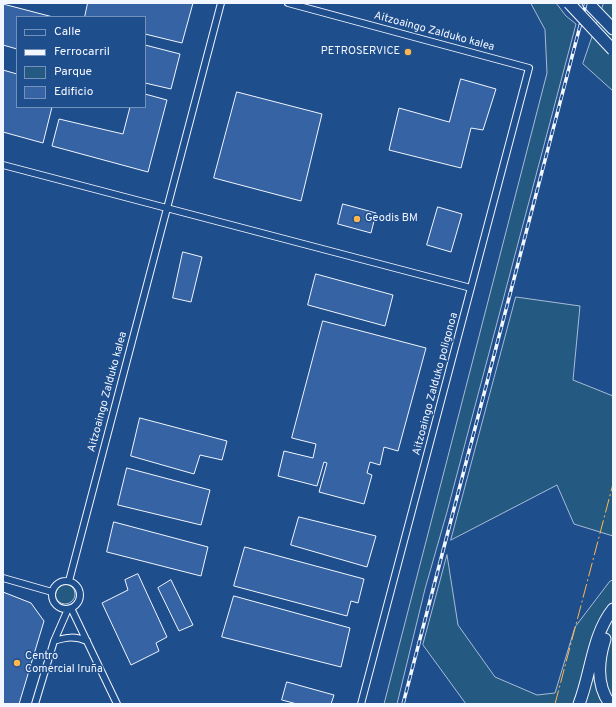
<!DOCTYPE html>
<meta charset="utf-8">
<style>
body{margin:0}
#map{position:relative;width:616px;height:707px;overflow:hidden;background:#1f4e8c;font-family:Overpass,sans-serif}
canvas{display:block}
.frame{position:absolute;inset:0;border:4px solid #f2f6ff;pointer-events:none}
.legend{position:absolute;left:16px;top:16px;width:130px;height:92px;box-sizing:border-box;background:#1f4e8c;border:1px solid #7391ba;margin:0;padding:5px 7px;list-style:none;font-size:12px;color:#f2f6ff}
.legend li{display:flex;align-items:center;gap:8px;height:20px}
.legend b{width:20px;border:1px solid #7391ba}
</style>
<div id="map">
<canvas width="616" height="707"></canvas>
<div class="frame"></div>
<ul class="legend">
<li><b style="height:5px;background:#1f4e8c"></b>Calle</li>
<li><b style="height:5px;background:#f2f6ff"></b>Ferrocarril</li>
<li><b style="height:11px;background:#245a82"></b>Parque</li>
<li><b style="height:11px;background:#3563a3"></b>Edificio</li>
</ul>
</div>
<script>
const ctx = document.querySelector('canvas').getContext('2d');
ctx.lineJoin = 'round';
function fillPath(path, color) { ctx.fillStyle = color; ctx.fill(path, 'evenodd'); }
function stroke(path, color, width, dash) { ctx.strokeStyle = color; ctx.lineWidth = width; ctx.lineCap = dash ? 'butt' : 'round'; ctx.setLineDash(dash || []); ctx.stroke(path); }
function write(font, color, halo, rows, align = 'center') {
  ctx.font = font + ' Overpass,sans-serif'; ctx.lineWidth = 3; ctx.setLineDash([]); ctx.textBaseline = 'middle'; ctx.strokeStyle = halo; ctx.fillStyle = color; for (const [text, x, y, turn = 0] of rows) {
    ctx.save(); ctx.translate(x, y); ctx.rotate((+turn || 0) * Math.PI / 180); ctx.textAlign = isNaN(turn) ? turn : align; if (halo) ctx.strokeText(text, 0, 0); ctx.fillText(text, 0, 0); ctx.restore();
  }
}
const green = new Path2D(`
 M531 3H556L566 16 576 24 447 512 425 589 397 704H384L547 73 545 30Z
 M604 3H613V91L583 64Z
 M516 297 580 306 573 380 613 396V536L574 524 557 485 451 540Z
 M447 555 458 625 495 677 537 695 555 693 575 627 610 581 613 580V704H466L423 645Z
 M55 594a10 10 0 1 1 20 0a10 10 0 1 1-20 0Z`);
const building = new Path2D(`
 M88 3H193L182 43 145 34V17H85Z
 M3 4 53 17H17V49L3 45Z
 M145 45 180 54 171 89 145 83Z
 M3 70 17 74V107H52L43 143 3 132Z
 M461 79 496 89 483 130 471 128 461 168 389 150 399 108 449 122Z
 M237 92 322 114 301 201 214 178Z
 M145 94 167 100 148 172 52 146 59 119 123 134 130 107H145Z
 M343 204 376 213 371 233 338 224Z
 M438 207 462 214 451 252 427 245Z
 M183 252 202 257 191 302 173 298Z
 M316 274 393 295 385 326 308 305Z
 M323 321 426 348 398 451 384 447 380 465 370 462 367 473 372 475 364 504 319 492 327 463 324 462 317 486 278 476 284 451 313 458 316 444 292 438Z
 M140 418 227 441 222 460 200 455 194 474 131 456Z
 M127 468 210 490 201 525 118 505Z
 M299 517 376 536 367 567 291 545Z
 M114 522 208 547 201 576 107 552Z
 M245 547 364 579 358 603 351 601 347 616 234 586Z
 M138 574 167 637 156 643 159 651 131 665 102 603 128 590 125 580Z
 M171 580 193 625 179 631 158 588Z
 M3 592 31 603 44 621 19 704H3Z
 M234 596 350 628 341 667 222 637Z
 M287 682 334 695 331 704H297L282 700Z`);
const minor = new Path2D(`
 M288 3 529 68 361 704
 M3 165 471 288
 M3 578 52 592
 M52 595a14 14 0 1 1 28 0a14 14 0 1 1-28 0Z
 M69 581 221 3
 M71 608 117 704
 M54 641C67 637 75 636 87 641
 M35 704 54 641 68 609`);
const motorway = new Path2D(`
 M588 3 613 29
 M605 639C598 661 596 685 610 704
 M579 704C591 674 592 635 613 609`);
const rail = new Path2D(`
 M403 704 586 3`);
const motorwayBridge = new Path2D(`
 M569 3 613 50`);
const power = new Path2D(`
 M555 704 613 484`);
const markers = [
 [408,52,4,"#ffb74d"],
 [357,219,4,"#ffb74d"],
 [17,663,4,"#ffb74d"]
];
const streetNames = [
 ["Aitzoaingo Zalduko kalea",434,32,15],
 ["Aitzoaingo Zalduko poligonoa",436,384,-75],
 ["Aitzoaingo Zalduko kalea",108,392,-75]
];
const poiNames = [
 ["PETROSERVICE",400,52,"right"],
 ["Geodis BM",365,219],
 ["Centro",25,657],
 ["Comercial Iruña",25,670]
];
fillPath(green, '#245a82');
stroke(green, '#a8bbd7', 1);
fillPath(building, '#3563a3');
stroke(building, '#f2f6ff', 1);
stroke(minor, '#f2f6ff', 8);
stroke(motorway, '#f2f6ff', 13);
stroke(minor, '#1f4e8c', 6);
stroke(motorway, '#1f4e8c', 11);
stroke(rail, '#f2f6ff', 3.5);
stroke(rail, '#1f4e8c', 2, [6]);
stroke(motorwayBridge, '#f2f6ff', 13, []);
stroke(motorwayBridge, '#1f4e8c', 11);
stroke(power, '#ffb74d', 1, [14, 3, 2, 3]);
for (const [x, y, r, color] of markers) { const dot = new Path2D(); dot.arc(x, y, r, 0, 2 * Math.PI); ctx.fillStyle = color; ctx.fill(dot); stroke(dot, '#1f4e8c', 1.5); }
write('11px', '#f2f6ff', '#1f4e8c', streetNames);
write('11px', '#f2f6ff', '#1f4e8c', poiNames, 'left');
</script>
